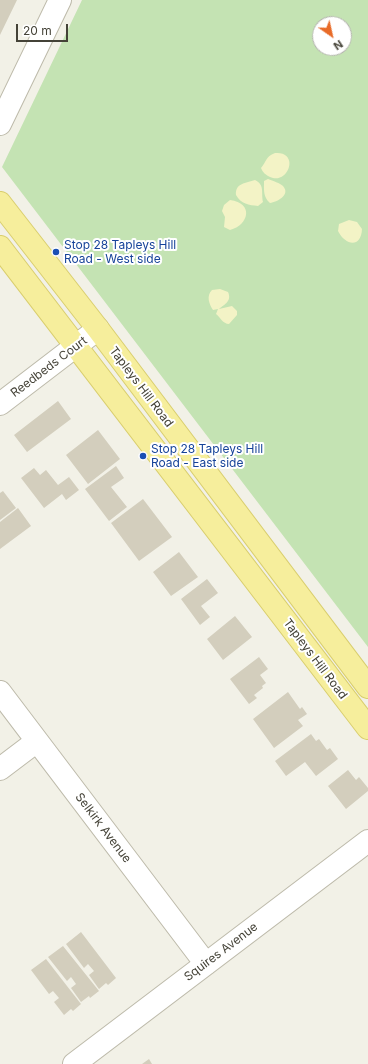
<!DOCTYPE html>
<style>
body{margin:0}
#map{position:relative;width:368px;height:1064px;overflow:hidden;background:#f2f1e7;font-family:Inter,sans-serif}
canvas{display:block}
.north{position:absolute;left:312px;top:16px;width:40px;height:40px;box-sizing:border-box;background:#fff;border:1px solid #b4b3af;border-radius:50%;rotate:146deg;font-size:11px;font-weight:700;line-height:16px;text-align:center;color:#444237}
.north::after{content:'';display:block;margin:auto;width:14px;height:18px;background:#e86b28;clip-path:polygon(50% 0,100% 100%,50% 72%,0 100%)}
.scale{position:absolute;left:16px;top:24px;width:52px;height:18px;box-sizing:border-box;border:2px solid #444237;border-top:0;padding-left:5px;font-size:12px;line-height:14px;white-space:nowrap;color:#444237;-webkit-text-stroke:3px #fff;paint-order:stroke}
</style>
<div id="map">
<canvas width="368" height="1064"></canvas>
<div class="north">N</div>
<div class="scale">20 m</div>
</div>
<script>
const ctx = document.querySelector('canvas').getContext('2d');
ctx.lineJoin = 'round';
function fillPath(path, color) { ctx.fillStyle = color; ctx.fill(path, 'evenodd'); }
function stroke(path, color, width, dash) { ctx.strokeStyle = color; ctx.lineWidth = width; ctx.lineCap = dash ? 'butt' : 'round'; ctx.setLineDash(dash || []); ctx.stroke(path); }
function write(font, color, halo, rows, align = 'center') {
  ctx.font = font + ' Inter,sans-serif'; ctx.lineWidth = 4; ctx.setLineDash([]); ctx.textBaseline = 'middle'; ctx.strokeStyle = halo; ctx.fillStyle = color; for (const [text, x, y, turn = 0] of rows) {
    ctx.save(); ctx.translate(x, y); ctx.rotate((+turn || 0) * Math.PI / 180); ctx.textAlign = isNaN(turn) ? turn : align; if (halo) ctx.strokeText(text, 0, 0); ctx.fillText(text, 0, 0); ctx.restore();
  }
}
const green = new Path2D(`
 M82 0H368V647L2 167ZM320 24H344V48H320Z`);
const sand = new Path2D(`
 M275 153C278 153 282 153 285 155 296 162 285 184 270 177 266 175 263 173 261 168 267 161 265 157 275 153Z
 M268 179C273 181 280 183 283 186 291 195 277 202 270 203 263 197 264 190 264 181Z
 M255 180C265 185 261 192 263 202L258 206C249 205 241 204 236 195 235 183 246 183 255 180Z
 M230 200C254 203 249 225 230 230L224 227 225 217 222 211 224 205Z
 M349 220 357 222 362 229C361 249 345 245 338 231L339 224Z
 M220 289 228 292C232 301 225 304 219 309L232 306 237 311V315L229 324C223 324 220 317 216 314L218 309 213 310C209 304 206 296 212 290Z`);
const building = new Path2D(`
 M0 0H17L0 35Z
 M58 401 71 419 27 452 14 435Z
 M98 430 120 459 88 484 66 455Z
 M116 466 124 478 111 487 127 507 109 521 85 489Z
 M34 468 40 475 46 470 58 485 69 477 79 490 66 500 62 494 44 508 21 478Z
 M3 491 16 508 0 520V493Z
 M143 499 172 537 139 561 111 523Z
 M18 508 31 526 0 549V522Z
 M179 552 198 577 171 596 153 572Z
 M207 579 218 593 201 606 210 617 200 625 181 599Z
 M235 616 252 637 223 660 207 639Z
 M259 657 268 669 260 675 266 683 262 686 263 688 254 695 257 698 249 704 230 679Z
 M288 692 300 709 302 707 307 714 298 720 303 726 274 748 253 719Z
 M311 734 316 741 319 739 327 750 330 748 338 759 316 776 305 762 286 776 275 761Z
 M348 770 356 780 359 777 368 788V791L346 809 328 786Z
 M81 932 116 978 108 985 106 983 99 989 89 975 94 971 88 964 84 968 66 944Z
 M63 946 99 991 90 998 89 996 81 1002 71 988 76 984 71 977 67 981 48 957Z
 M46 959 81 1004 73 1011 71 1009 64 1015 54 1002 59 998 53 991 49 994 31 970Z
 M149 1059 152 1064H142Z`);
const minor = new Path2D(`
 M0 124 60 0
 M0 404 98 329
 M0 692 206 964
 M0 769 37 741
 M74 1064 368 841`);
const major = new Path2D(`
 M0 203 98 329 368 687
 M0 247 368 728`);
const markers = [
 [56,252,4,"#1a4fb4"],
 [143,456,4,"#1a4fb4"]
];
const transitNames = [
 ["Stop 28 Tapleys Hill",64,245],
 ["Road - West side",64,259],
 ["Stop 28 Tapleys Hill",151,449],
 ["Road - East side",151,463]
];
const streetNames = [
 ["Reedbeds Court",49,367,-37],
 ["Tapleys Hill Road",141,387,53],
 ["Tapleys Hill Road",315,659,53],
 ["Selkirk Avenue",103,828,53],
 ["Squires Avenue",221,952,-37]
];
fillPath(green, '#c4e3b3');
fillPath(sand, '#f3f3c6');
fillPath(building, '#d3cebd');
stroke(minor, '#bdbaaa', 24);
stroke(major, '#d9ce6e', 24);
stroke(minor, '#fff', 22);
stroke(major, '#f6ee9c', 22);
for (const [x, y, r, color] of markers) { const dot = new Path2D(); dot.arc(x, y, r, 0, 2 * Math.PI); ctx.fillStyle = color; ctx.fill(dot); stroke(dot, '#fff', 1.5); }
write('12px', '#164399', '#fff', transitNames, 'left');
write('12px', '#444237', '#fff', streetNames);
</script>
